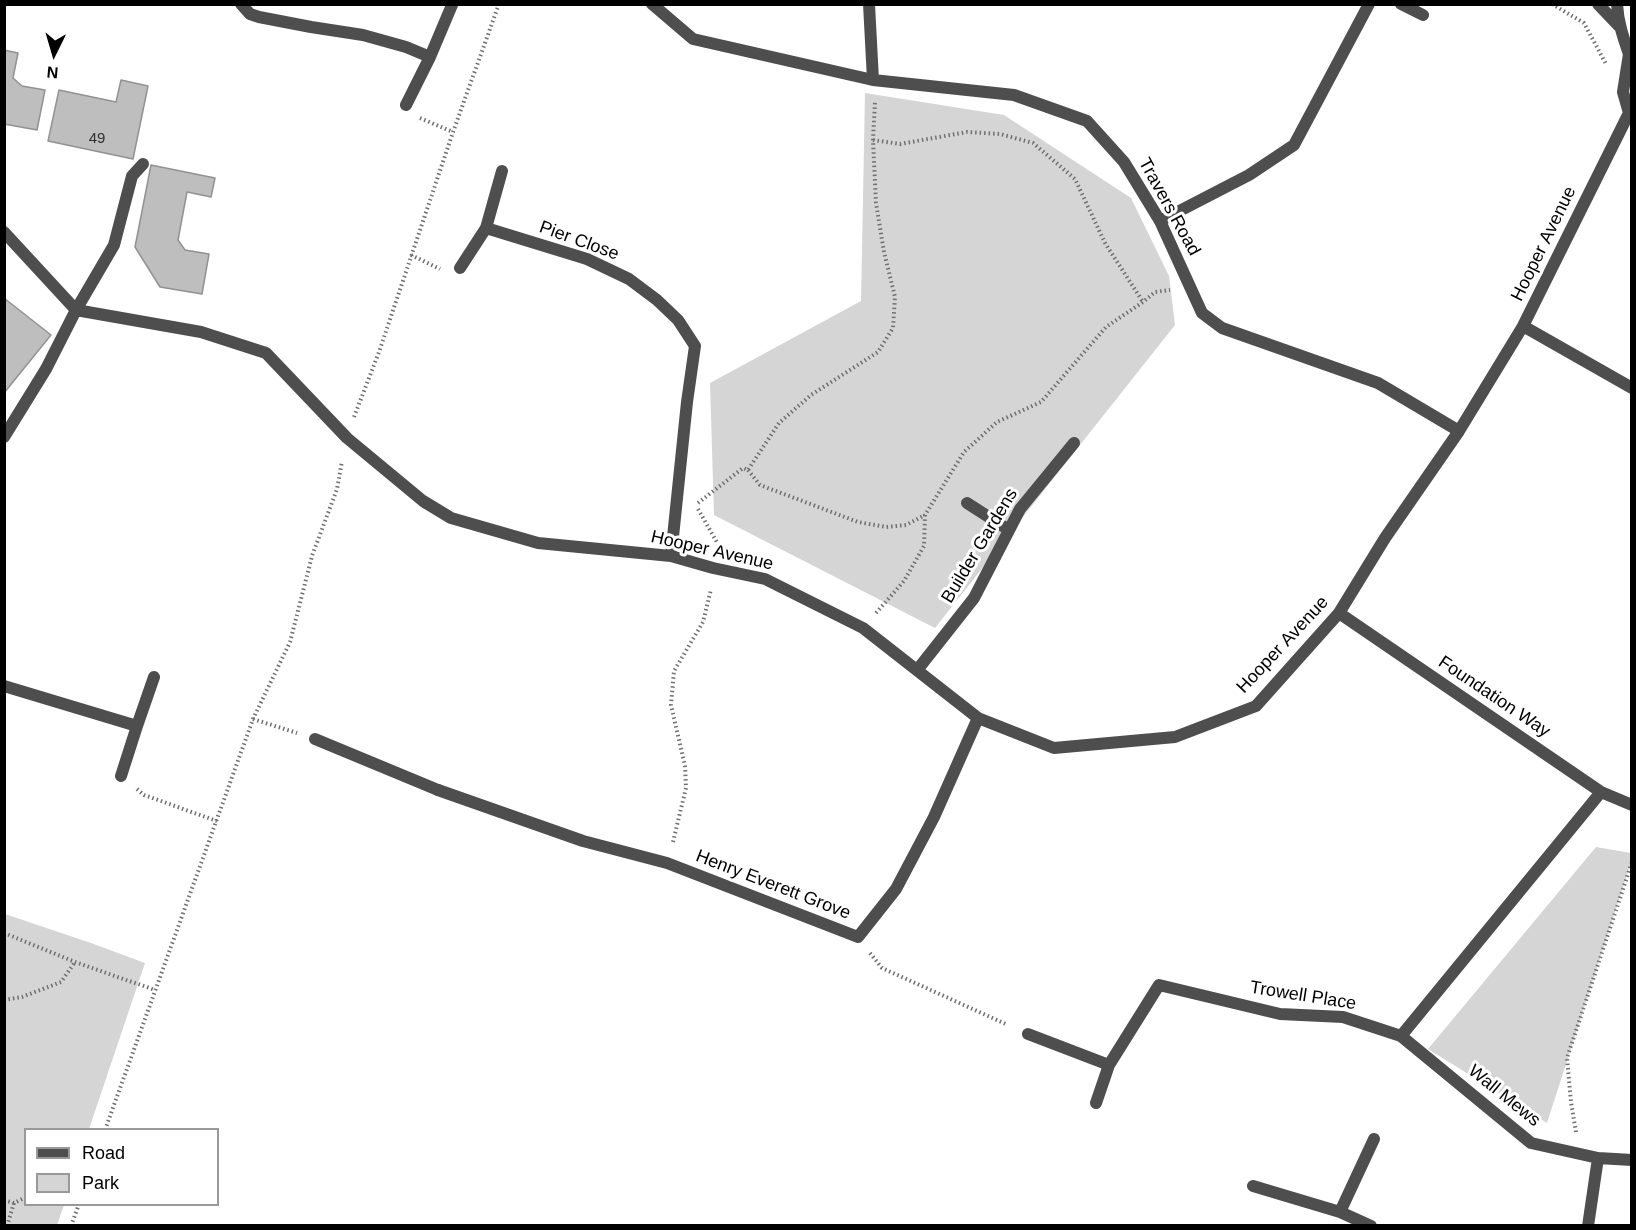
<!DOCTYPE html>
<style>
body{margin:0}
#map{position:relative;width:1636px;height:1230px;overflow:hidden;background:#fff;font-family:Helvetica,sans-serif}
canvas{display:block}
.frame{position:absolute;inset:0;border:6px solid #000;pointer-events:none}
.legend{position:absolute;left:24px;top:1128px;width:195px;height:78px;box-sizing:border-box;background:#fff;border:2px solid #999;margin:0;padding:8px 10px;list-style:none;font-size:18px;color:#000}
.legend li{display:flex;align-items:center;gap:12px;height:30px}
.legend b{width:30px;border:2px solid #999}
.north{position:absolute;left:24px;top:24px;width:60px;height:60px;-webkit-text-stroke:4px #fff;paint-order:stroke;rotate:185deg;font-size:16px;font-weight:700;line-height:24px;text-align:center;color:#000}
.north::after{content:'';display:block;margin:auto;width:21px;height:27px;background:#000;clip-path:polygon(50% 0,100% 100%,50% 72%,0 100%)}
</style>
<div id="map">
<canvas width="1636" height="1230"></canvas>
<div class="frame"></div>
<ul class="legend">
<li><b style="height:8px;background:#4e4e4e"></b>Road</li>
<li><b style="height:16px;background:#d5d5d5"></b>Park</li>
</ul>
<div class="north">N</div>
</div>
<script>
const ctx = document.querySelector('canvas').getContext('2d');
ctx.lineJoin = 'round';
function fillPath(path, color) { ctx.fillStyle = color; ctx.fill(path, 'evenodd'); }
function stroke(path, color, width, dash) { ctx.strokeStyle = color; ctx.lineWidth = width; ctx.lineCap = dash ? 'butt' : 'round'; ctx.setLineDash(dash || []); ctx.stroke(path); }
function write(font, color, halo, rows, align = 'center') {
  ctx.font = font + ' Helvetica,sans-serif'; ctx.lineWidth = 6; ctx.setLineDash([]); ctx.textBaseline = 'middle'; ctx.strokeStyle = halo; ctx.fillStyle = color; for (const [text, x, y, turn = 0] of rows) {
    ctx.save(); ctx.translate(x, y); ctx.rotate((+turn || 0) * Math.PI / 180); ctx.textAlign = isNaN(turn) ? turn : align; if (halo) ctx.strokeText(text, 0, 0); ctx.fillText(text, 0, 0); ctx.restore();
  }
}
const green = new Path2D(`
 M865 93 1004 115 1131 198 1169 276 1175 325 935 628 714 515 710 383 861 301Z
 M1596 847 1631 853V862L1547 1123 1428 1049Z
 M5 914 91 943 145 963 89 1129 26 1130V1204L64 1205 57 1225H5Z`);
const building = new Path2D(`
 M4 50 18 53 13 78 22 86 45 90 37 130 4 124Z
 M121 80 148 86 133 159 48 141 59 90 116 102Z
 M151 165 215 178 211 197 187 192 178 240 185 250 209 254 202 294 160 287 135 247Z
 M4 298 51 335 4 393Z`);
const path = new Path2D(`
 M1552 4 1584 23 1606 64
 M420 118 453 132
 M873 140 900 144 967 132 1000 134 1033 143 1075 179 1105 243 1143 302
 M411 255 440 269
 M354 417 379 352 453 132 499 4
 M748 470 760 485 858 522 886 527 906 525 925 515
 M698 503 743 468 748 470 779 423 811 395 878 352 893 328 895 297 884 252 876 203 873 140 875 102
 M698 509 719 546
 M876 613 904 581 924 546 925 515 964 452 997 422 1041 402 1106 327 1143 302 1155 292 1170 290
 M253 719 297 733
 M137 789 144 795 217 821
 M673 842 686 788 685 766 671 705 674 671 703 622 711 589
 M4 933 75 962 155 990
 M870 953 882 968 1008 1025
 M4 1000 22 997 61 982 75 962
 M105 1130 253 719 290 642 312 556 337 489 342 461
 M1576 1132 1571 1102 1567 1058 1632 862
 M4 1200 14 1203 26 1197
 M7 1226 14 1203
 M71 1226 79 1204`);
const service = new Path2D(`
 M315 739 438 790`);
const pedestrian = new Path2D(`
 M76 310 114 245 132 176 143 164`);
const minor = new Path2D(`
 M241 4 250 14 259 17 311 27 363 35 406 47 430 57 406 105
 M652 4 693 39 873 80 1014 95 1087 121 1124 162 1160 221 1202 313 1222 328 1378 383 1459 431
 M869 4 873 80
 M1401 4 1423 15
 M430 57 452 5
 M502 171 486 228 587 259 629 279 657 300 678 320 695 346 687 402 671 556
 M1160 221 1249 175 1294 145 1369 4
 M4 232 76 310 201 332 266 353 347 438 423 501 451 518 538 543 671 556 713 568 765 579 863 628 978 718 1054 748 1175 737 1256 706 1339 613 1385 538 1459 431 1523 326 1629 113 1623 92 1629 54
 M460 268 486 228
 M1523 326 1632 388
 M4 437 46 369 76 310
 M967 503 1009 530
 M1339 613 1601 792 1632 805
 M918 669 974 598 1020 509 1074 443
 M4 686 137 726 154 677
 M121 776 137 726
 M438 790 583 841 667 863 858 937 896 889 934 817 978 718
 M1028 1034 1109 1065 1159 985 1280 1014 1343 1017 1401 1036 1601 792
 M1401 1036 1531 1143 1598 1158 1632 1160
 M1096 1103 1109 1065
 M1253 1186 1340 1212
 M1371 1226 1340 1212 1374 1139
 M1588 1226 1598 1158`);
const tertiary = new Path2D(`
 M1598 4 1619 26
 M1617 4C1618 22 1623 37 1629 54L1632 55`);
const numberNames = [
 ["49",97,139]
];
const streetNames = [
 ["Travers Road",1169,207,61],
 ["Pier Close",579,241,20],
 ["Hooper Avenue",1544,244,-64],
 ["Builder Gardens",980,546,-59],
 ["Hooper Avenue",712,551,13],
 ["Hooper Avenue",1283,645,-47],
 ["Foundation Way",1494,697,34],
 ["Henry Everett Grove",773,885,21],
 ["Trowell Place",1303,996,9],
 ["Wall Mews",1504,1096,39]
];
fillPath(green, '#d5d5d5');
fillPath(building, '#bebebe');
stroke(building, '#929292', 1.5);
stroke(path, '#707070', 4, [1.5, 3]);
stroke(service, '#4e4e4e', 12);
stroke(pedestrian, '#4e4e4e', 12);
stroke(minor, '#4e4e4e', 12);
stroke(tertiary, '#4e4e4e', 12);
write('15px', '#303030', null, numberNames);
write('18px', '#000', '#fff', streetNames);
</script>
